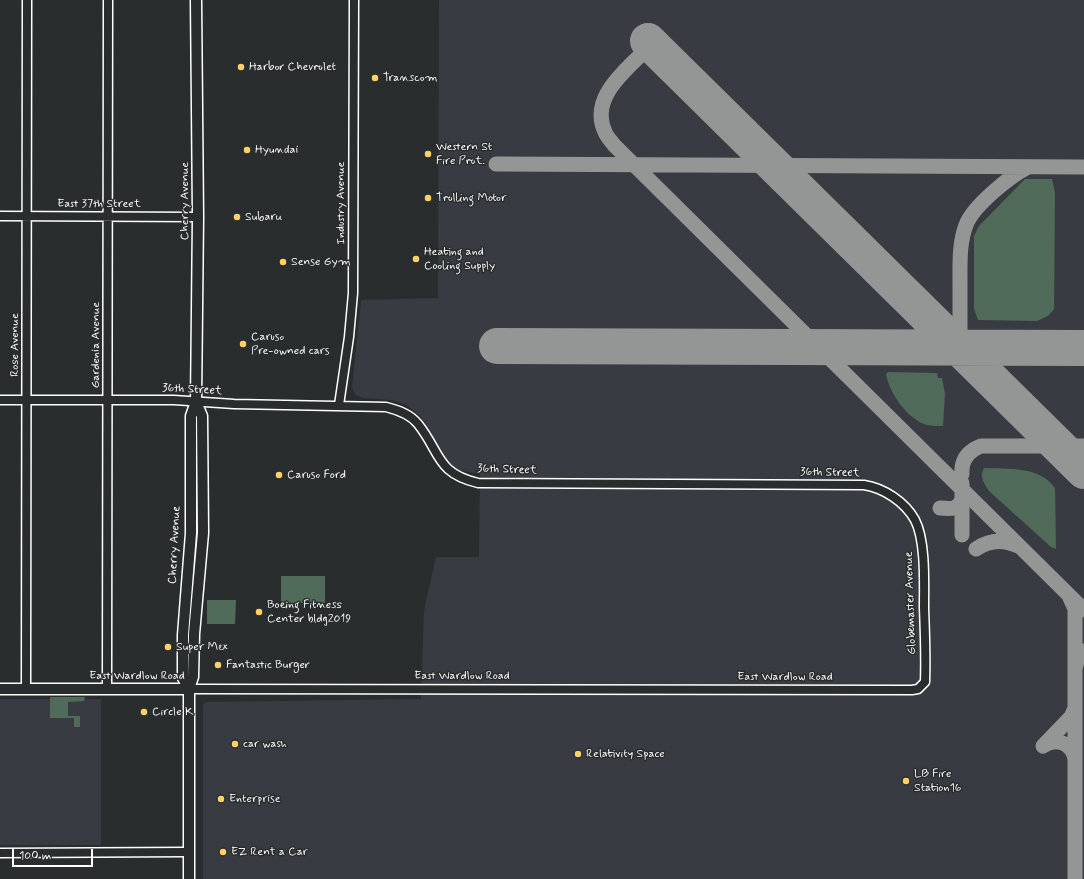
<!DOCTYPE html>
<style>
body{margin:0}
#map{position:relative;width:1084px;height:879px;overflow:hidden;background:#2a2d2e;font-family:Mynerve,sans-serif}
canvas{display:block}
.scale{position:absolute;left:12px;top:849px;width:81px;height:18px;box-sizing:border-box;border:2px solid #fff;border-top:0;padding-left:5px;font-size:12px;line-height:14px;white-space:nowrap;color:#fff;-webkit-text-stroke:3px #2a2d2e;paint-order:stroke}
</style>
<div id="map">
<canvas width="1084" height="879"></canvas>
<div class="scale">100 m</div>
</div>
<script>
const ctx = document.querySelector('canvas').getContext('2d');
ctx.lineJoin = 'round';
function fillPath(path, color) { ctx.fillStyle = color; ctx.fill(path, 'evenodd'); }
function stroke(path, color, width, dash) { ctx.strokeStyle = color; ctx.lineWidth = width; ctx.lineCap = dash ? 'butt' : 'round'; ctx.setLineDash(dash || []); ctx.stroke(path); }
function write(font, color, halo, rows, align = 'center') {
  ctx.font = font + ' Mynerve,sans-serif'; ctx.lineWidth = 3; ctx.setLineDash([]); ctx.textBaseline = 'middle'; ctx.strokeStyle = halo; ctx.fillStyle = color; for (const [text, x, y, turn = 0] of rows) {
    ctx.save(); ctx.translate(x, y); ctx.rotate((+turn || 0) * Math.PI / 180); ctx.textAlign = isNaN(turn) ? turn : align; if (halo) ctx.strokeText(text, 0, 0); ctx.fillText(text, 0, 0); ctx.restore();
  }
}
const built = new Path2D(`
 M439 0H1084V879H203V705L206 702 421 699 424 611 436 557H479L480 474 458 470 448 462 437 451 427 426 420 416 407 405 392 400 363 398 356 395 352 388 361 300 438 298Z
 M0 699H101V845H0Z`);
const green = new Path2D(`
 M1025 179H1052L1055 193 1054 309 1048 316 1037 321 978 320 974 309V236L979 226Z
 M888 372 937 373 938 378H942L945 394 943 426C937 426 929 426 924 424 906 417 889 392 886 374Z
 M984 468C1009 469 1039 466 1055 488L1056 549 1051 547 989 491C984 483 979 477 984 468Z
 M281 576H325V603H281Z
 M207 600H236L235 624H207Z
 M50 697H85L84 701 68 702V716H80V727H74V718H50Z`);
const taxiway = new Path2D(`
 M652 44C630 67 588 96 605 132 607 137 611 141 614 145L1084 610
 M496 164 1084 167
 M960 347C960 326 960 304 960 283 960 264 959 243 966 225 973 206 1010 176 1028 167
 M962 474C961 460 968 451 981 446H1084
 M962 483V535
 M940 508C950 509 959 510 962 499
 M976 549C989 540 1003 539 1018 546
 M1070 598 1075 609V669L1077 661 1084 651
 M1075 669V879
 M1075 708 1071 717 1043 746C1056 737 1072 743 1075 759`);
const runway = new Path2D(`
 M648 41 1084 471
 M497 346 1084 348`);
const minor = new Path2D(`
 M0 216 198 217
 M0 400H174L234 404 386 407C398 410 410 414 418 424 441 453 436 473 478 483L864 485C884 488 905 502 915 520 926 541 924 585 924 608 925 633 926 657 925 682L918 689 912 690 189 689
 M339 405 349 337 353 293 354 0
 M26 689 27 0
 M107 689 108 0
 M0 853 189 852`);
const major = new Path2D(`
 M0 689H189
 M189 689 183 678V635L191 533V416L196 402 198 217 196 0
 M189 879V689L193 677 194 634 203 533 202 416 196 402`);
const markers = [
 [241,67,4,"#ffd166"],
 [375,78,4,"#ffd166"],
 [247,150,4,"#ffd166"],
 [428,154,4,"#ffd166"],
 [428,198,4,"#ffd166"],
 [237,217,4,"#ffd166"],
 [416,259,4,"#ffd166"],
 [283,262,4,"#ffd166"],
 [243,344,4,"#ffd166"],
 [279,475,4,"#ffd166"],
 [259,612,4,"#ffd166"],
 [168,647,4,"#ffd166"],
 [218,665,4,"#ffd166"],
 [144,712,4,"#ffd166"],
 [235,744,4,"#ffd166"],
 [578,754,4,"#ffd166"],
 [906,781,4,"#ffd166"],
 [221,799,4,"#ffd166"],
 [223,852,4,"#ffd166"]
];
const poiNames = [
 ["Harbor Chevrolet",249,67],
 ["Transcom",383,78],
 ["Western St",436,147],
 ["Fire Prot.",436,161],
 ["Hyundai",255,150],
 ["Trolling Motor",436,198],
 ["Subaru",245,217],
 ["Heating and",424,252],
 ["Cooling Supply",424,266],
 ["Sense Gym",291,262],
 ["Caruso",251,337],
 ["Pre-owned cars",251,351],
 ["Caruso Ford",287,475],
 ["Boeing Fitness",267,605],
 ["Center bldg2019",267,619],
 ["Super Mex",176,647],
 ["Fantastic Burger",226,665],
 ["Circle K",152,712],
 ["car wash",243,744],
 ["Relativity Space",586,754],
 ["LB Fire",914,774],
 ["Station16",914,788],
 ["Enterprise",229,799],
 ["EZ Rent a Car",231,852]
];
const streetNames = [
 ["Cherry Avenue",185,201,-90],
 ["Industry Avenue",341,203,-90],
 ["East 37th Street",99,204],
 ["Rose Avenue",15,345,-90],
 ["Gardenia Avenue",96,345,-90],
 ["36th Street",192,390,3],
 ["36th Street",507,470,2],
 ["36th Street",830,473,1],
 ["Cherry Avenue",175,545,-87],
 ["Globemaster Avenue",911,603,-92],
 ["East Wardlow Road",137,676],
 ["East Wardlow Road",462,676],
 ["East Wardlow Road",785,677]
];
fillPath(built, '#383c42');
fillPath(green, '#506b5a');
stroke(taxiway, '#949696', 15);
stroke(runway, '#949696', 36);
stroke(minor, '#fff', 11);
stroke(major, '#fff', 13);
stroke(minor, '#2a2d2e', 8);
stroke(major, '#2a2d2e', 10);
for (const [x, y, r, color] of markers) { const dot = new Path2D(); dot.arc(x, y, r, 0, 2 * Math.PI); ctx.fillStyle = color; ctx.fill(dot); stroke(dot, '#2a2d2e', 1.5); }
write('12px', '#fff', '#2a2d2e', poiNames, 'left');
write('12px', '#fff', '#2a2d2e', streetNames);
</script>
